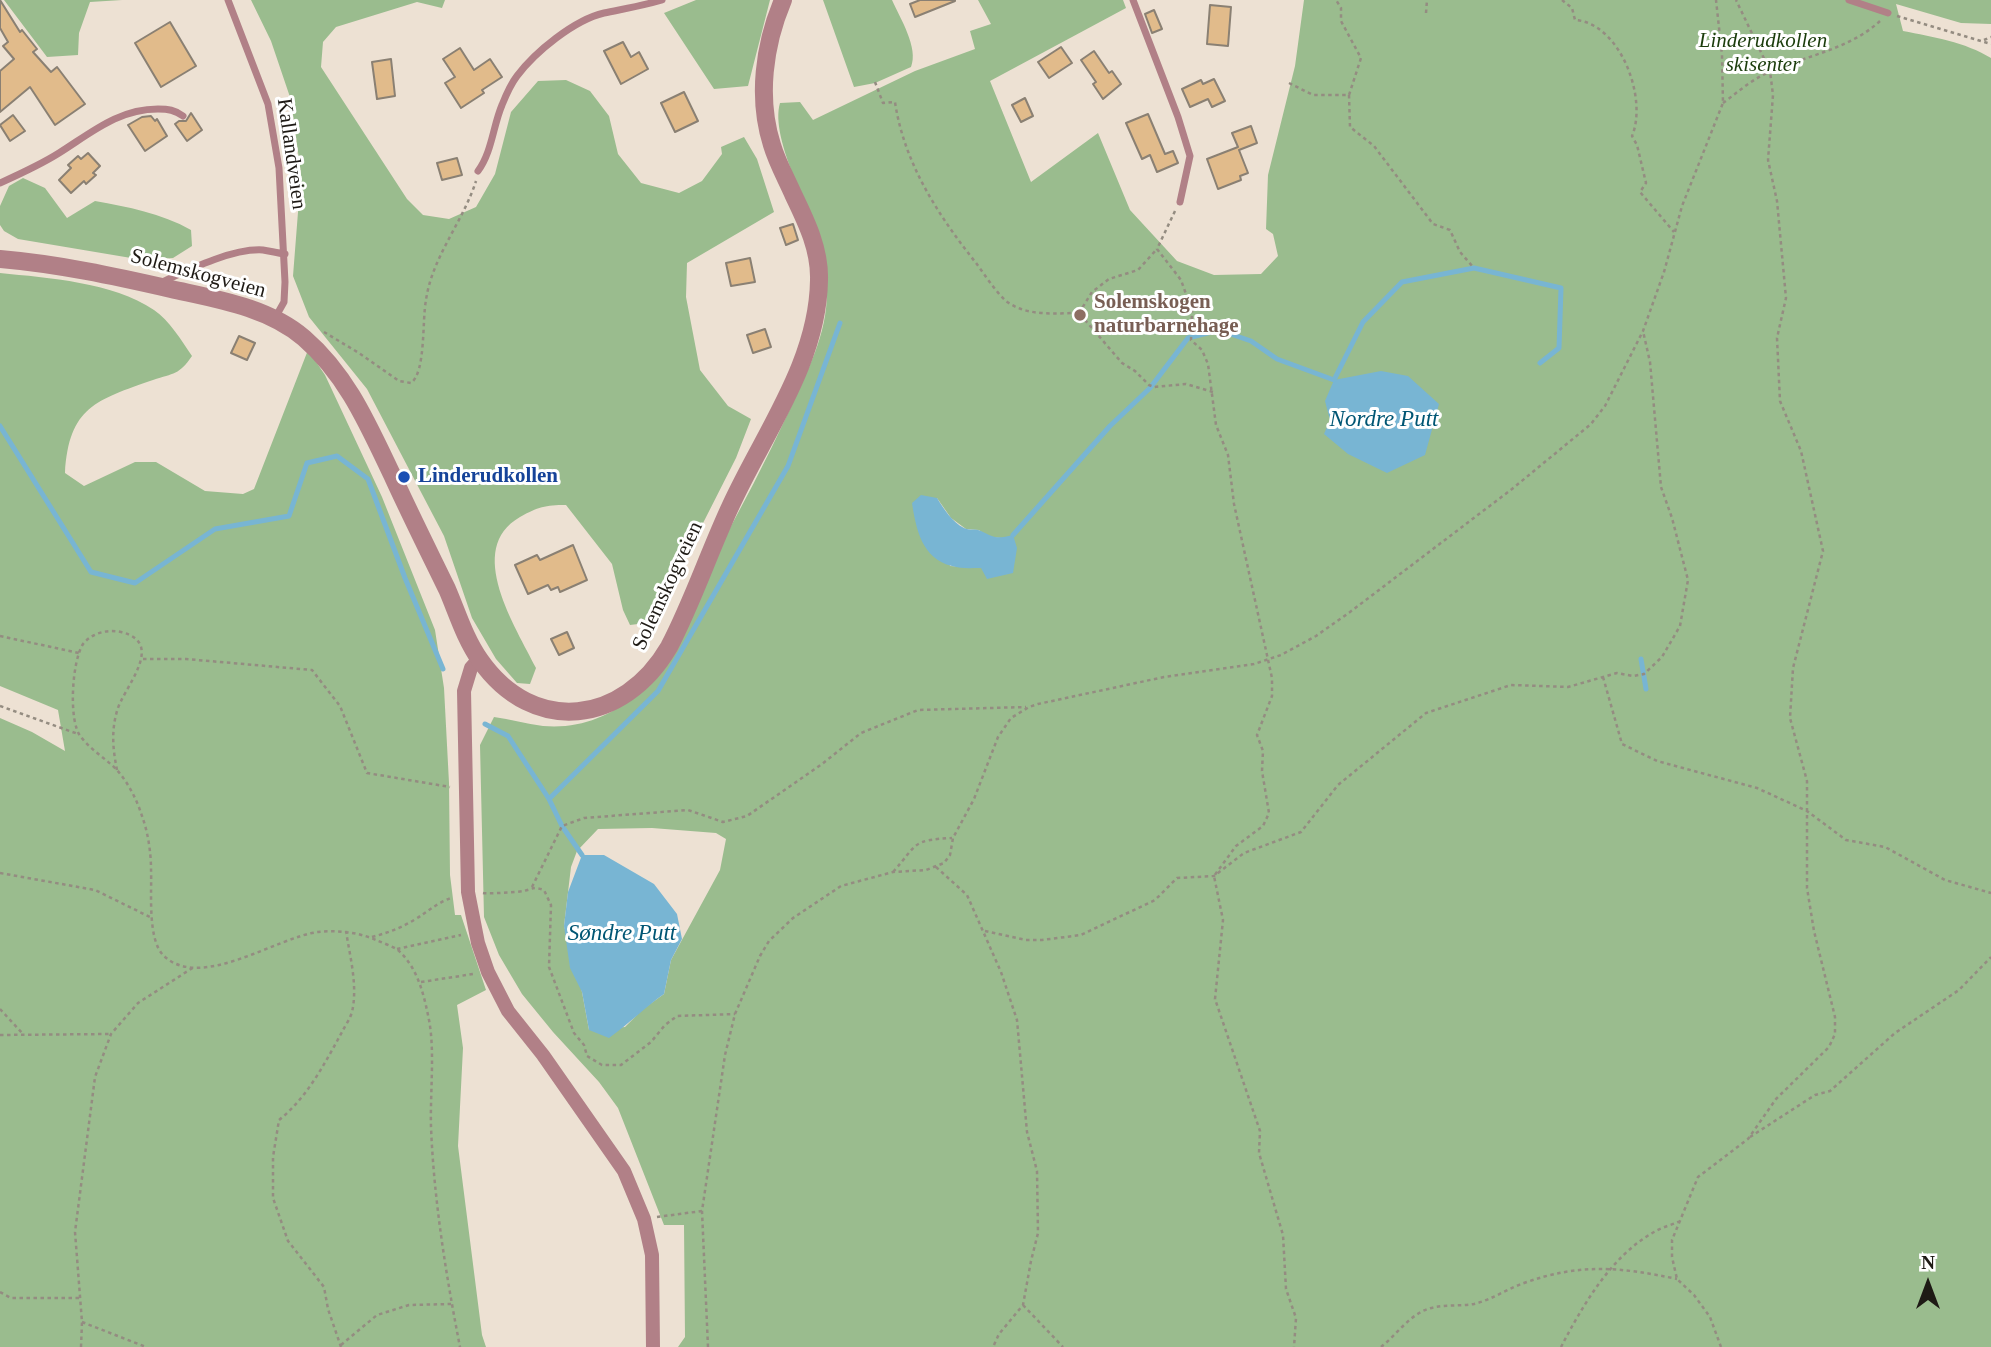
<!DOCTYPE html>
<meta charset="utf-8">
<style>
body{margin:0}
#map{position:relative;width:1991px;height:1347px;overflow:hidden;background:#ede1d3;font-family:"Times New Roman",serif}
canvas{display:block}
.north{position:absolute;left:1893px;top:1249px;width:70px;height:70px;-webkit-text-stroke:5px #fff;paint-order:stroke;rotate:0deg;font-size:19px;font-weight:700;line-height:28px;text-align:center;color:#1e1a15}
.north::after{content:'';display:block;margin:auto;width:24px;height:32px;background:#1e1a15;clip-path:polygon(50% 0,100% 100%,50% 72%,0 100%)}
</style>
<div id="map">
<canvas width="1991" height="1347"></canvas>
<div class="north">N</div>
</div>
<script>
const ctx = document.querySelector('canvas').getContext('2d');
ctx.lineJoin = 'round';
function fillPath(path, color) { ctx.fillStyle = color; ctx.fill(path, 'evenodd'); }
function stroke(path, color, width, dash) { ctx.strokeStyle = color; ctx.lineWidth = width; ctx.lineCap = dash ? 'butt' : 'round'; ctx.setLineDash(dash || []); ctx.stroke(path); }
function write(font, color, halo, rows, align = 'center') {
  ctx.font = font + ' "Times New Roman",serif'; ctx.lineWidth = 6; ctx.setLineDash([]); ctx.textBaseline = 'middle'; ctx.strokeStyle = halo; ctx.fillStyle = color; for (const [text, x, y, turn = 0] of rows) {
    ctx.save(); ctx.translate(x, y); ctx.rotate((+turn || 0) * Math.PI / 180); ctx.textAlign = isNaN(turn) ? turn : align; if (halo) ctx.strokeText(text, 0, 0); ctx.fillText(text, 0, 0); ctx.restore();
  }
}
const green = new Path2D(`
 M4 0H122L90 2 79 33 78 55 47 57Z
 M251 0H445L442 8 417 2 336 27 323 42 321 67 407 199 423 215 449 219 476 207 495 174 511 112 538 81 566 80 590 91 609 116 618 154 641 183 679 193 702 181 722 154 721 147 744 137 757 159 774 212 687 263 686 297 700 370 728 406 751 419 736 458 662 604 646 623 630 625 623 610 612 564 566 505C545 505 538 507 520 517 464 549 516 627 536 668L530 684 517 683 496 659 472 618 444 536 367 389 309 317 293 276 301 174 291 100 271 41Z
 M696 0H770L748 86 714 89 664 13Z
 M823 0H892C900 18 919 48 911 67L875 83 854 87Z
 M978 0H1123L1126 8 990 81 1031 182 1098 133 1130 210 1177 261 1214 275 1261 274 1278 256 1273 234 1266 229 1268 175 1295 66 1304 0H1991V24L1961 23 1896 4 1903 31C1933 37 1965 42 1991 58V1347H678L685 1337 684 1225H664L618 1108 599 1082 553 1032 522 994 499 955 484 917 480 745 494 717C510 719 526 724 543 726 580 729 607 717 636 696 688 602 744 509 789 411 807 370 827 337 827 291 827 279 827 265 824 254 814 216 769 139 780 103L800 102 813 120 915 71 975 49 970 31 991 24ZM937 498 951 518 966 529 979 530 988 537 1001 538 981 568 950 566ZM652 828 716 833 726 839 720 870 671 960 664 994 643 1009 625 1027 589 1030 582 992 564 926 571 867 577 851 598 829Z
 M23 178 45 188 67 218 95 201C128 207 161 213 191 230L192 246 173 258 143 260 18 239 4 231 0 225V206L9 186Z
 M0 273C49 278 112 282 154 310 169 320 182 341 192 356 179 375 174 373 153 380 96 400 69 407 65 473L84 486 135 462H156L205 491 243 494 254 489 308 350 325 375 382 497 435 630 444 688 449 783 450 875 455 915H461L486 990 457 1005 463 1048 458 1146 482 1335 486 1347H0V718L32 732 65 751 58 710 0 686Z`);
const water = new Path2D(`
 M1381 371 1408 376 1439 404 1425 455 1387 473 1348 454 1324 434 1330 420 1325 401 1334 380Z
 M921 495 937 498C944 509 952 522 964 528 969 531 976 528 981 531 995 538 997 539 1013 535L1017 548 1013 573 987 579 981 568C971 568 961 569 952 566 922 559 916 529 912 503Z
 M582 855H604L654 884 677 914 682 939 671 960 664 994C645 1007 629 1024 609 1038L589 1030 582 992 570 968 564 926 568 892Z`);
const stream = new Path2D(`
 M0 426 91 572 135 583 215 529 289 516 307 463 337 456 368 479 405 578 443 669
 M1013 535 1110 426 1150 388 1188 338 1219 330 1251 341 1277 359 1334 380 1363 322 1402 282 1474 268 1561 288 1559 348 1540 363
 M1641 659 1646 689
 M485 724 508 736 549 799 562 826 582 855
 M549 799 658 691 788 466 840 323`);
const building = new Path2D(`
 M0 0 20 32 22 30 37 49 33 52 51 72 57 67 85 104 55 125 30 87 0 112V71L14 59 3 46 8 42 0 28Z
 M920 0H955V1L915 17 910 4Z
 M1210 5 1231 7 1228 46 1207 44Z
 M1154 10 1162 29 1152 33 1145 14Z
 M170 22 196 66 161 87 135 43Z
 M623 42 631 57 639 52 648 69 621 84 604 51Z
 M1061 47 1072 63 1049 78 1038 62Z
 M460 48 474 70 490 59 502 77 482 90 484 93 461 108 445 83 455 77 443 59Z
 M1094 51 1109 73 1112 71 1121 84 1103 99 1093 84 1096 82 1081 60Z
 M391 59 395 96 377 99 372 62Z
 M1214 79 1225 101 1212 107 1208 99 1190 107 1182 89 1201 80 1203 84Z
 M684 92 698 121 675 132 661 103Z
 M1025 98 1033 116 1021 122 1012 105Z
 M191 113 202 130 187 141 175 124 179 121H186Z
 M1148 114 1165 154 1173 151 1178 163 1157 172 1150 155 1142 159 1126 123Z
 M13 115 25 131 10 141 0 125Z
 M151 116 155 121 157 119 167 136 145 151 128 125 142 117Z
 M1251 126 1257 143 1239 150 1248 173 1240 176 1241 180 1218 189 1207 159 1238 147 1232 133Z
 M88 153 100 166 93 173 96 175 86 184 84 181 71 193 59 180 71 168 68 165 78 156 81 159Z
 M457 158 462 175 442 180 437 163Z
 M793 224 798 240 786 245 780 228Z
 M750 258 755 282 731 286 726 263Z
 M765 329 771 347 753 353 747 335Z
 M239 336 255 343 247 360 231 353Z
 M573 545 587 580 560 592 558 587 551 590 548 585 528 594 515 565 537 555 540 560Z
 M567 632 574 648 559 655 551 639Z`);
const path = new Path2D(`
 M1562 0 1572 8 1575 20C1620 23 1648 98 1632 136L1637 145 1646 183 1640 192 1674 232
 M1426 13 1427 0
 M1897 16 1991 44
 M1984 40 1991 37
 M875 82 883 103 895 102C904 163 938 215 976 263 985 275 995 291 1006 301 1027 317 1055 313 1079 313L1122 363 1135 371 1149 385 1154 387 1186 384 1213 392
 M1289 83 1313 95H1349L1361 58 1341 21V8L1336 0
 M1349 95 1350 127 1374 146 1433 224 1450 230 1460 252 1474 268
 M1723 103C1738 92 1751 80 1769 72 1805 56 1850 49 1880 21
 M1175 211 1157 249 1181 280 1192 311 1191 340 1202 350 1208 364 1216 425 1228 455 1234 504 1272 678V696L1257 735 1263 751 1262 771 1269 813 1263 826 1236 846 1214 876 1223 920 1215 999 1260 1131 1259 1153 1283 1235 1286 1289 1296 1318 1294 1347
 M1079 313 1092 292 1109 279 1138 270 1157 249
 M324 332 359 353 399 381 411 383C426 372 422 320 426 300 432 257 463 222 476 181
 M0 636 79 653
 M143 659H186L312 670 340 706 367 773 450 787
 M1603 677 1622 744 1657 761 1757 788 1807 811 1846 840 1885 847 1945 880 1991 893
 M0 706 78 734
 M117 770C113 750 111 732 117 711 123 688 167 643 121 632 107 629 92 633 83 644 72 661 68 722 81 737 91 750 105 758 116 769 128 782 137 800 142 816 148 832 151 853 151 869 152 892 147 940 164 956 201 991 277 937 318 932 337 930 358 932 376 940 383 943 392 946 398 950 418 968 424 995 429 1020 435 1051 430 1094 431 1127 434 1201 446 1275 460 1347
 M936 867 967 895 1001 972 1017 1020 1027 1132 1037 1171 1038 1233 1031 1261 1023 1305 999 1334 993 1347
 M893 872C918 844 911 840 952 838
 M0 873 95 890 152 918
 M532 887 562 826 584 818 688 810 723 822 747 816 822 764 861 733 918 710 1026 707
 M483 893C488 894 519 892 523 891 534 889 532 886 544 890L551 905 549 967 574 1033 584 1045 587 1056 602 1065H621L651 1042 665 1025 677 1016 735 1014
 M985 931 1026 940H1042L1081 935 1155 900 1177 878 1214 876 1244 853 1301 832 1338 785 1426 713 1511 685 1568 687 1617 673 1633 676 1644 674 1662 657 1680 626 1688 580 1672 518 1661 487 1650 362 1643 331
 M372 937C387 933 401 928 414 920 429 911 435 904 453 897
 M397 949 461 935
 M421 982 473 974
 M0 1009 23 1034
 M0 1035 111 1034
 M1750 1137 1815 1095 1830 1091 1895 1033 1959 990 1991 957
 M657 1217 702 1211
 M0 1292 11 1298H80
 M1023 1305 1063 1347
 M82 1322 146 1347
 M341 1345 377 1315 409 1305 451 1304
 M81 1347 82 1322 75 1232 95 1077 111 1034 138 1003 194 967
 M341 1347 328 1309 324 1287 288 1241 273 1198V1157L279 1120C307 1098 325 1063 342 1032 345 1026 350 1019 352 1012 358 986 350 957 346 931
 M708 1347 702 1211 725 1055 735 1014 760 956 769 941 793 918 841 886 893 872 926 870 944 863 950 855 953 838 974 799 998 737 1011 718 1029 707 1038 704 1164 677 1254 664 1281 655 1316 636 1350 612 1512 489 1591 424 1605 406 1643 331 1664 272 1682 206 1723 103 1722 55 1716 0
 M1381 1347C1395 1336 1406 1320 1421 1312 1437 1303 1457 1307 1474 1304 1491 1300 1507 1289 1524 1283 1580 1263 1620 1267 1677 1279
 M1561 1347C1583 1305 1611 1256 1654 1232 1662 1227 1672 1225 1680 1221
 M1721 1347 1710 1317 1694 1295 1677 1279 1672 1257V1240L1698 1177 1748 1139 1776 1099 1829 1047 1835 1034V1017L1814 931 1807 888V781L1790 718 1793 668 1823 551 1801 451 1780 401 1777 338 1786 298 1777 201 1768 160 1773 95 1770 71 1736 0`);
const service = new Path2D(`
 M228 0 268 104 279 168 285 282 284 302 275 318
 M1133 0 1178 117 1190 156 1180 202
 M1849 0 1888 13
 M478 171C492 152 493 126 502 105 506 95 510 85 517 76 535 52 574 20 604 13 623 9 642 6 662 0
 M0 183C20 174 40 165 59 153 91 133 118 109 158 109 168 109 175 110 183 116
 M162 282C188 270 233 248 263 250 270 251 277 253 285 254`);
const minor = new Path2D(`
 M479 659 471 668 464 691 468 892 478 943 488 972 508 1011 543 1055 624 1171 644 1219 652 1255 653 1347`);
const tertiary = new Path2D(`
 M0 259C58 264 114 276 171 289 216 299 268 307 304 338 348 376 369 427 394 479 411 516 429 552 447 589 457 612 465 639 480 660 534 737 624 724 669 647 693 601 709 552 731 505 764 433 818 362 819 280 820 249 806 221 793 194 786 178 777 162 772 145 757 98 764 45 783 0`);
const markers = [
 [1080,315,7,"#8d6e63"],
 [404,477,7,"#1a4fb4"]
];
const parkNames = [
 ["Linderudkollen",1763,41],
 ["skisenter",1763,65]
];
const streetNames = [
 ["Kallandveien",291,154,82],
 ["Solemskogveien",198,274,15],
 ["Solemskogveien",668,586,-65]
];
const educationNames = [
 ["Solemskogen",1094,303],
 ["naturbarnehage",1094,327]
];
const transitNames = [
 ["Linderudkollen",418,477]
];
const waterNames = [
 ["Nordre Putt",1384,420],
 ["Søndre Putt",622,934]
];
fillPath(green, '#9abc8e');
fillPath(water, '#78b5d3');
stroke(stream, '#78b5d3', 5);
fillPath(building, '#e1bb8b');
stroke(building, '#8a8073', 2);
stroke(path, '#948c81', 2.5, [3.5, 3.5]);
stroke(service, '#b18087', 7);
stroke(minor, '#b18087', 14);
stroke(tertiary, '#b18087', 18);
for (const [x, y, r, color] of markers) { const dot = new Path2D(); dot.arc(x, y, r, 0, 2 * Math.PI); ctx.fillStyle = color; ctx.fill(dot); stroke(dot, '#fff', 2.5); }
write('italic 21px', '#1b3d0c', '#fff', parkNames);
write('21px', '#1e1a15', '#fff', streetNames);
write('bold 21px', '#785e54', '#fff', educationNames, 'left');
write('bold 21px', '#164399', '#fff', transitNames, 'left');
write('italic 23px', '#005674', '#fff', waterNames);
</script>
